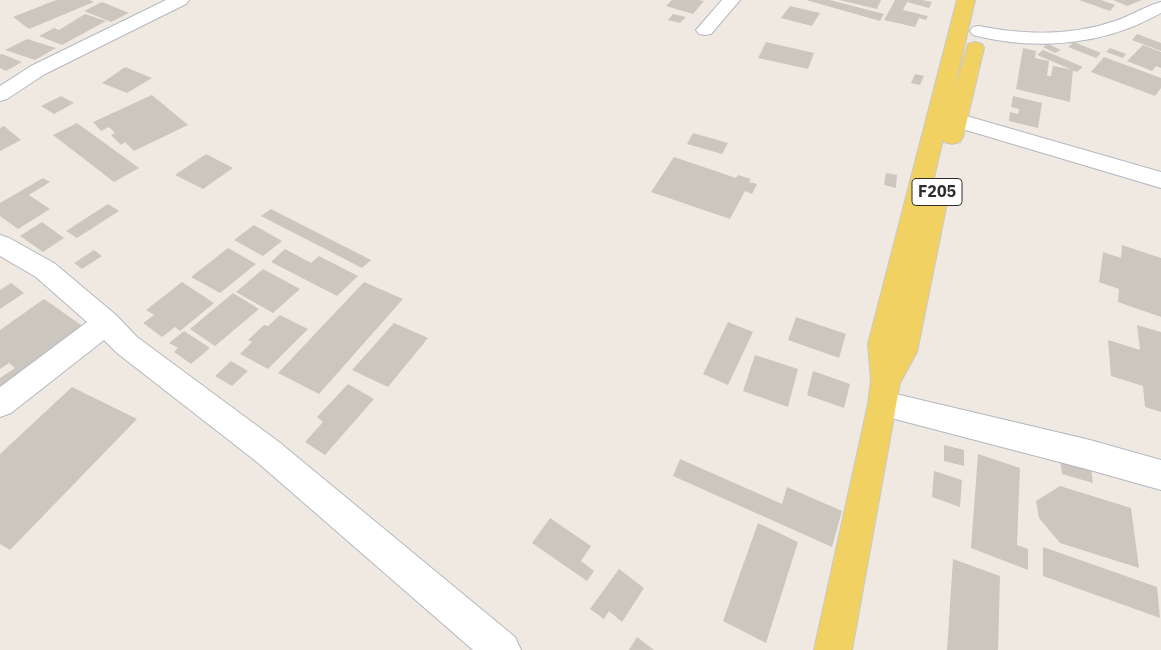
<!DOCTYPE html>
<style>
body{margin:0}
canvas{display:block;background:#efe9e1}
</style>
<canvas width="1161" height="650"></canvas>
<script>
const ctx = document.querySelector('canvas').getContext('2d');
ctx.lineJoin = 'round';
function fillPath(path, color) { ctx.fillStyle = color; ctx.fill(path, 'evenodd'); }
function stroke(path, color, width, dash) { ctx.strokeStyle = color; ctx.lineWidth = width; ctx.lineCap = dash ? 'butt' : 'round'; ctx.setLineDash(dash || []); ctx.stroke(path); }
function write(font, color, halo, rows, align = 'center') {
  ctx.font = font + ' "IBM Plex Sans",sans-serif'; ctx.lineWidth = 4.5; ctx.setLineDash([]); ctx.textBaseline = 'middle'; ctx.strokeStyle = halo; ctx.fillStyle = color; for (const [text, x, y, turn = 0] of rows) {
    ctx.save(); ctx.translate(x, y); ctx.rotate((+turn || 0) * Math.PI / 180); ctx.textAlign = isNaN(turn) ? turn : align; if (halo) ctx.strokeText(text, 0, 0); ctx.fillText(text, 0, 0); ctx.restore();
  }
}
const building = new Path2D(`
 M56 0H90L94 2 29 29 13 17Z
 M672 0H699L704 1 693 14 666 6Z
 M806 0H830L884 14 880 21Z
 M839 0H881L877 9Z
 M895 0H922L932 2 929 8 907 2 903 10 928 16 926 20 919 18 915 27 884 20Z
 M1079 0H1101L1115 5 1110 11Z
 M1113 0H1142L1127 6Z
 M102 2 129 13 111 22 84 11Z
 M790 6 820 13 812 26 781 18Z
 M85 14 106 21 62 45 39 36 54 28 59 30Z
 M673 14 686 17 680 23 668 20Z
 M1137 34 1161 43V51L1132 40Z
 M27 39 56 48 35 60 5 50Z
 M766 42 814 53 808 69 758 58Z
 M1074 42 1101 53 1096 58 1068 47Z
 M1048 44 1061 50 1055 53 1043 47Z
 M1143 45 1161 52V68L1156 66 1152 71 1127 61Z
 M1023 48 1036 51 1035 58 1049 61 1047 76H1051L1053 66 1073 70 1070 102 1016 89Z
 M1110 48 1126 54 1123 58 1106 52Z
 M1043 50 1083 67 1077 72 1037 55Z
 M2 54 22 62 6 71 0 68V55Z
 M1104 57 1161 78V88L1155 96 1091 72Z
 M125 67 152 78 127 93 102 83Z
 M915 74 924 76 920 85 911 83Z
 M152 95 188 125 134 151 125 142 121 145 111 135 115 133 109 127 101 131 93 122Z
 M61 96 74 103 54 114 41 106Z
 M1013 96 1042 103 1038 128 1009 121 1010 112 1018 114 1019 109 1011 107Z
 M77 123 139 168 114 182 53 135Z
 M4 126 21 140 0 151V128Z
 M693 133 728 143 722 154 687 144Z
 M206 154 233 168 203 189 175 175Z
 M674 157 736 178 738 175 751 179 749 182 757 184 752 194 745 191 730 219 651 192Z
 M886 173 897 175 896 188 884 185Z
 M43 178 50 182 29 195 50 209 18 229 0 216V203Z
 M108 204 119 211 77 238 66 231Z
 M271 209 371 260 362 268 261 216Z
 M42 222 64 238 43 252 20 236Z
 M254 225 282 241 263 256 234 240Z
 M1122 245 1161 258V317L1118 302 1119 289 1099 282 1103 252 1121 258Z
 M228 248 256 264 220 293 191 277Z
 M285 249 311 263 319 256 358 276 337 296 271 262Z
 M94 250 102 256 82 269 74 263Z
 M263 269 300 289 273 313 236 292Z
 M182 282 214 303 180 331 175 327 162 337 143 323 154 315 146 310Z
 M364 282 403 299 319 394 278 373Z
 M11 283 24 293 0 309V290Z
 M233 293 259 309 215 346 190 329Z
 M44 299 84 327 5 391 0 387V378L15 368 9 363 0 369V330Z
 M280 315 308 329 268 369 240 354 252 342 248 340 264 325 268 326Z
 M796 317 846 334 839 358 788 340Z
 M728 322 753 332 728 385 703 374Z
 M394 323 428 338 388 387 352 370Z
 M1137 325 1161 332V412L1145 407 1143 386 1111 376 1108 340 1140 350Z
 M184 331 210 348 191 364 174 352 178 348 169 343Z
 M755 355 798 369 788 407 743 391Z
 M231 361 248 371 232 386 215 376Z
 M813 371 850 384 844 408 807 395Z
 M348 384 374 399 325 455 305 442 323 422 317 417Z
 M72 387 137 419 10 550 0 544V454Z
 M944 445 964 450V466L944 461Z
 M978 454 1020 468 1017 545 1028 549V570L971 548Z
 M680 459 782 504 787 487 842 511 832 547 673 476Z
 M1060 460 1091 468 1093 483 1062 474Z
 M934 471 962 480 960 507 932 497Z
 M1060 486 1131 508 1139 568 1060 543 1039 518 1036 501Z
 M550 518 591 546 581 561 594 571 587 581 532 543Z
 M758 523 798 542 766 643 723 621Z
 M1043 547 1157 587 1160 618 1043 576Z
 M953 559 1000 576 998 650H947Z
 M619 569 644 588 622 622 609 611 604 619 590 609Z
 M637 637 654 650H629Z`);
const minor = new Path2D(`
 M166 0H189L186 4 45 74 7 99 0 101V86L31 66Z
 M722 0H740L711 34 705 35 699 34 696 30Z
 M1161 2V13C1151 18 1140 24 1129 28 1080 47 1023 48 973 35L970 31 973 27 979 26C1023 35 1072 36 1115 21 1131 16 1145 6 1161 2Z
 M956 113 1161 172V188L949 125 945 120 949 115Z
 M0 235 9 238 54 263 116 315 137 337 279 442 515 637 521 650H473L257 462 117 353 104 340 11 413 0 417V387L87 322 36 277 0 256Z
 M883 391 1090 440 1161 460V490L1090 470 872 413 868 404 872 395Z`);
const major = new Path2D(`
 M957 0H975L954 91 968 44 975 42 982 44 984 48 963 137 960 142 952 144 944 142 943 139 931 191 936 190 944 192 948 198 917 352 900 383 852 650H814L868 404 871 381 868 344Z`);
const shields = [
 [937,192,50]
];
const shieldNames = [
 ["F205",937,192]
];
fillPath(building, '#cbc7bf');
stroke(minor, '#b4b7c1', 2);
stroke(major, '#c9c9c9', 2);
fillPath(minor, '#fff');
fillPath(major, '#f2d163');
for (const [x, y, w] of shields) { const box = new Path2D(); box.roundRect(x - w / 2, y - 13.5, w, 27, 4); ctx.fillStyle = '#fff'; ctx.fill(box); stroke(box, '#2e2e2e', 1); }
write('bold 16px', '#2e2e2e', null, shieldNames);
</script>
